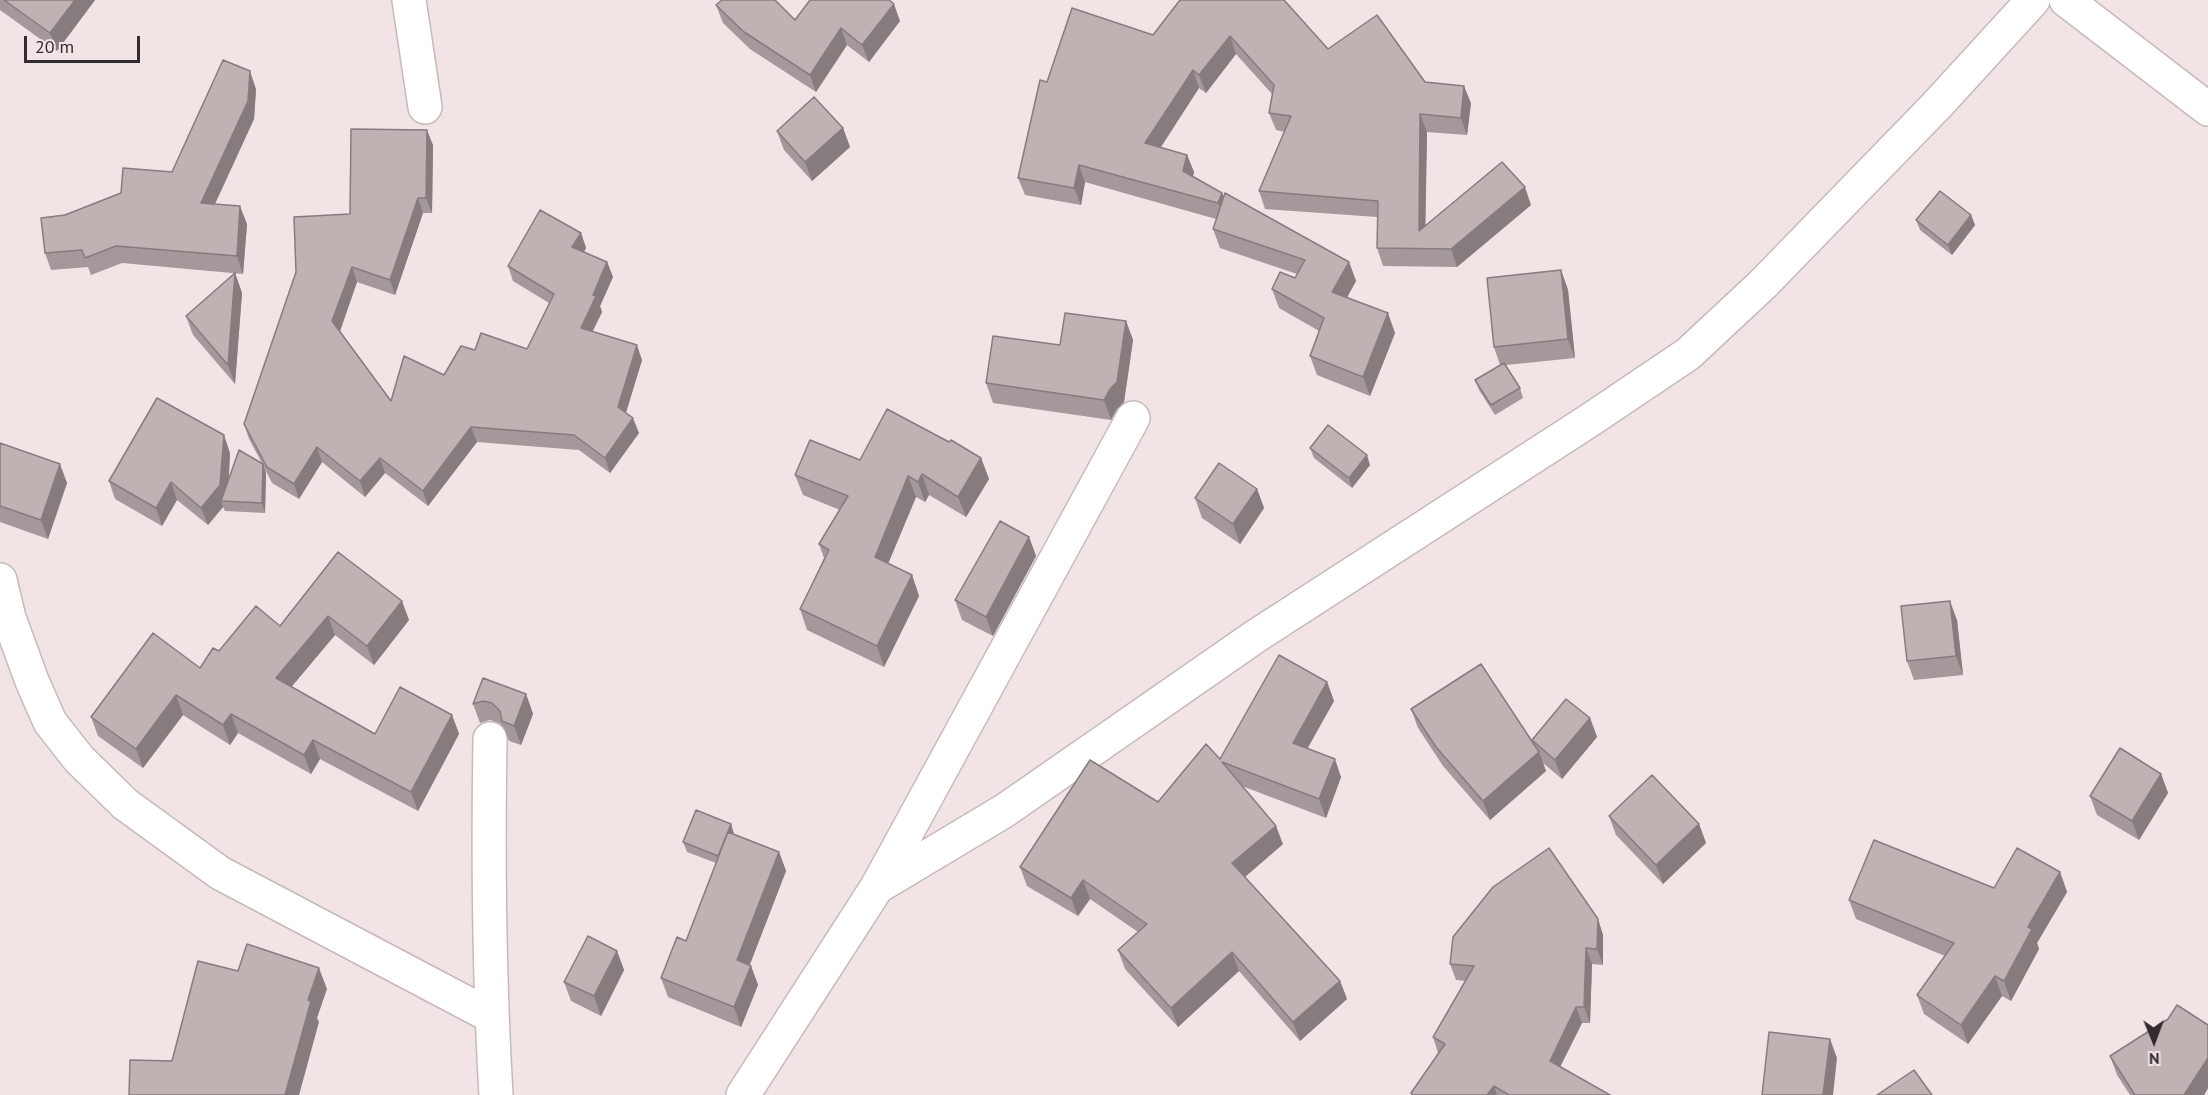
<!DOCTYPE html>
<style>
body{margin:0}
#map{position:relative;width:2208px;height:1095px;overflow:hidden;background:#f2e3e4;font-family:"PT Sans",sans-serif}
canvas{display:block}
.north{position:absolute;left:2124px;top:1011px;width:60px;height:60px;-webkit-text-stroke:4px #f2e3e4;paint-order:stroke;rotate:179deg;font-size:16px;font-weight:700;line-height:24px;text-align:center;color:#322c2d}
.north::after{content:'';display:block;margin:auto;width:21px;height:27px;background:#322c2d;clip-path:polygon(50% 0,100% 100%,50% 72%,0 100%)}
.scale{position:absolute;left:24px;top:36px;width:116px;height:27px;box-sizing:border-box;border:3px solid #322c2d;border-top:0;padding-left:8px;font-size:18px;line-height:21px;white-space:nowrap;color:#322c2d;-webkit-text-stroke:4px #f2e3e4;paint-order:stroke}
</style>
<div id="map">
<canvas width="2208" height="1095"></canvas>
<div class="north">N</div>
<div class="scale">20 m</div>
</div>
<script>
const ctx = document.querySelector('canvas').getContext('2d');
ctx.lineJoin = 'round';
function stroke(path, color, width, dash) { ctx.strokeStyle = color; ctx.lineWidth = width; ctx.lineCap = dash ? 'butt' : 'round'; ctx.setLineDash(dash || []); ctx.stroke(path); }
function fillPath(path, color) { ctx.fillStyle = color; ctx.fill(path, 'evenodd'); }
const street = new Path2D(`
 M409 0 425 107
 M2066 0 2208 109
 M0 580 9 618 32 681 50 722 79 759 125 804 220 873 491 1016
 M490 739C488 858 489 976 496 1095
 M877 887 1004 811 1256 636 1590 420 1688 354 1763 284 1937 105 2033 0
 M743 1095 877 887 1133 418`);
const wall = new Path2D(`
 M0 0H95L57 51 0 10Z
 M1180 0 1425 82 1471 103 1467 135 1427 132 1425 226 1531 205 1457 267 1383 266 1377 248V217L1265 209 1259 191 1285 132 1276 130 1269 113 1272 94 1236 54 1206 93 1199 88 1160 147 1187 155 1194 172 1193 176 1222 193 1224 197 1349 262 1356 281 1347 298 1395 333 1370 396 1317 375 1310 356 1319 331 1279 308 1272 289 1295 278 1297 274 1220 248 1213 229 1216 219 1085 182 1081 205 1025 195 1018 178 1047 82 1153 35Z
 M716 5 795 20 900 21 869 62 847 45 816 92 750 49 723 23Z
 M256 89 254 119 215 204 247 224 243 274 122 263 91 275 88 267 51 270 45 253 65 215 172 172Z
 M843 128 850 147 812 181 784 150 777 131Z
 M433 145 432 213H423L395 295 357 282 340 331 391 401 444 375 475 350 527 349 549 303 513 281 508 266 581 233 586 248 584 252 607 262 613 277 600 306 602 312 592 332 642 360 626 413 639 433 610 473 579 450 477 442 428 506 385 473 365 497 322 462 299 499 272 483 264 467 266 473 265 513 225 511 223 507 208 525 177 500 162 526 115 499 109 481 230 453 229 479 262 463 249 439 244 424 350 214Z
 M1971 215 1975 225 1952 255 1920 230 1916 220Z
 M1561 270 1568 290 1575 358 1506 365 1520 388 1523 398 1495 415 1479 390 1475 380 1500 365 1494 347Z
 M235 273 242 293 235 384 193 335 186 316Z
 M1126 321 1133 340 1124 402 1117 409 1111 420 993 403 986 383 1060 345Z
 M949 442 981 458 989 479 966 517 929 495 925 502 916 497 888 564 912 575 919 596 884 667 807 630 800 609 824 558 819 544 840 510 803 495 795 475 860 460Z
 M0 443 67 483 48 539 0 522Z
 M1310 448 1370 465 1352 488 1314 458Z
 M1257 489 1264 508 1240 544 1202 518 1195 498Z
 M1029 537 1036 556 993 636 962 620 955 600Z
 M338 552 409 620 374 665 335 635 291 687 375 734 452 715 459 734 418 811 320 759 311 774 238 733 230 745 183 715 143 768 98 736 91 717 200 668 219 651 280 626Z
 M1957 620 1963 675 1914 680 1907 661Z
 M483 678 526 694 533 714 521 745 509 741 504 728 499 723 490 720 480 723 473 704Z
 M1327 682 1334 701 1307 748 1341 777 1326 818 1242 786 1283 844 1245 877 1340 981 1347 999 1300 1041 1239 971 1178 1027 1125 969 1118 950 1138 932 1090 899 1078 916 1027 886 1020 867 1158 802 1220 759Z
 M1411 709 1532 740 1590 718 1597 737 1562 779 1543 763 1546 771 1490 820 1443 766 1418 728Z
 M2161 774 2168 793 2139 840 2097 815 2090 796Z
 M1609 816 1699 824 1706 843 1663 884 1616 835Z
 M731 824 734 835 779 852 786 871 749 965 751 966 758 985 741 1027 668 997 661 978 686 941 716 863 687 852 683 842Z
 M2060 872 2067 892 2037 943 2039 949 2011 1001 2002 996 1968 1044 1924 1014 1917 995 1945 956 1856 919 1849 900 1994 888Z
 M1598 919 1603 935V965L1592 964 1590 1023H1582L1560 1067 1610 1095H1411V1093L1438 1053 1433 1037 1466 981 1456 980 1450 964Z
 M617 951 624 970 601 1016 571 1001 564 982Z
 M2110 1056 2208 1088 2204 1095H2130L2117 1075Z`);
const shadedWall = new Path2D(`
 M75 0H95L57 51 50 33Z
 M894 4 900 21 869 62 862 45Z
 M841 28 847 45 816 92 810 75Z
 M1230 36 1236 54 1206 93 1199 75Z
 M1193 70 1199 88 1152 161 1145 143Z
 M250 71 256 89 254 119 207 221 201 203Z
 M1464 86 1471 103 1467 135 1461 118Z
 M1420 114 1427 132 1425 249 1419 231Z
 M843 128 850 147 812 181 805 162Z
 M427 130 433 145 432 213 426 198Z
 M1187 155 1194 172 1190 188 1183 171Z
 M1079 165 1085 182 1081 205 1074 188Z
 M1525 187 1531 205 1457 267 1451 249Z
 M1222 193 1229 210 1224 221 1218 203Z
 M418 198 423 213 395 295 390 280Z
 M240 206 247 224 243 274 237 256Z
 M1971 215 1975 225 1952 255 1948 245Z
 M581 233 586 248 578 262 572 247Z
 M607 262 613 277 600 306 602 312 587 343 581 328 593 295Z
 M1349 262 1356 281 1339 311 1332 292Z
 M352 267 357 282 338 337 332 321Z
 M1561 270 1568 290 1575 358 1568 339Z
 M235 273 242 293 235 384 228 365Z
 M1388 313 1395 333 1370 396 1363 377Z
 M1126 321 1133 340 1124 402 1117 409 1111 420 1104 400Z
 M637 345 642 360 623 422 618 407Z
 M633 418 639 433 610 473 605 458Z
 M471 427 477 442 428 506 423 491Z
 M224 435 230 453 227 502V501H221L223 507 208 525 201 508Z
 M317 447 322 462 299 499 294 484Z
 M1367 455 1370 465 1352 488 1349 478Z
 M380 458 385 473 365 497 360 481Z
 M981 458 989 479 966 517 958 497Z
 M60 464 67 483 48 539 41 520Z
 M263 464 266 473 265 513 262 503Z
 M922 474 929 495 925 502 918 482Z
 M908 476 916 497 882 578 875 557Z
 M171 482 177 500 162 526 156 508Z
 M1257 489 1264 508 1240 544 1233 524Z
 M1029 537 1036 556 993 636 986 617Z
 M912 575 919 596 884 667 877 646Z
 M402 601 409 620 374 665 367 646Z
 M1950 601 1957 620 1963 675 1956 656Z
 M328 616 335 635 283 697 276 678Z
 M1327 682 1334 701 1300 762 1293 743Z
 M526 694 533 714 521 745 514 726Z
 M176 695 183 715 143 768 136 749Z
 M231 714 238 733 230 745 223 725Z
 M452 715 459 734 418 811 411 792Z
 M1590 718 1597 737 1562 779 1555 760Z
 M313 740 320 759 311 774 304 755Z
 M1539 752 1546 771 1490 820 1483 801Z
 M1335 759 1341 777 1326 818 1319 799Z
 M2161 774 2168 793 2139 840 2132 821Z
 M731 824 734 834 721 866 718 856Z
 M1699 824 1706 843 1663 884 1656 865Z
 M1276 826 1283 844 1239 882 1232 863Z
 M779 852 786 871 744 980 737 960Z
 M2060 872 2067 892 2037 943 2039 949 2011 1001 2004 981 2028 927Z
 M1083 880 1090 899 1078 916 1071 898Z
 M1598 919 1603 935V965L1597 949Z
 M1586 948 1592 964 1590 1023 1584 1007Z
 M617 951 624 970 601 1016 594 996Z
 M1232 952 1239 971 1178 1027 1171 1008Z
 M751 966 758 985 741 1027 734 1007Z
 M319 968 327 989 317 1018 319 1022 299 1095H285L308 1000Z
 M1995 976 2002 996 1968 1044 1961 1025Z
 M1340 981 1347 999 1300 1041 1293 1022Z
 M1576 1007 1582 1023 1555 1077 1550 1061Z
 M1830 1039 1837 1058 1833 1095H1823Z
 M2208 1058V1088L2204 1095H2184Z
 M1494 1086 1497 1095H1487Z`);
const building = new Path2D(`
 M4 0H75L50 33Z
 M722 0H775L795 20 810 0H889L894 4 862 45 841 28 810 75 744 32 716 5Z
 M1180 0H1284L1328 49 1377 15 1425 82 1464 86 1461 118 1420 114 1419 231 1502 162 1525 187 1451 249 1377 248 1378 201 1259 191 1291 116 1269 113 1274 85 1230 36 1199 75 1193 70 1145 143 1187 155 1183 171 1222 193 1218 203 1079 165 1074 188 1018 178 1040 80 1047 82 1072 8 1153 35Z
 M223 60 250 71 248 101 201 203 240 206 237 256 116 246 85 258 82 250 45 253 41 218 65 215 121 193 123 168 172 172Z
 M814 97 843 128 805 162 777 131Z
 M351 129 427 130 426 198H418L390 280 352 267 332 321 391 401 404 356 444 375 461 346 475 350 481 333 527 349 554 294 508 266 540 210 581 233 572 247 607 262 593 295 596 296 581 328 637 345 618 407 633 418 605 458 574 435 471 427 423 491 380 458 360 481 317 447 294 484 267 467 244 424 296 272 294 217 350 214Z
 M1940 191 1971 215 1948 245 1916 220Z
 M1225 193 1349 262 1332 292 1388 313 1363 377 1310 356 1324 318 1272 289 1280 272 1295 278 1305 260 1213 229Z
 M1561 270 1568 339 1494 347 1487 278Z
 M235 273 228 365 186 316Z
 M1065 313 1126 321 1117 382 1110 389 1104 400 986 383 993 336 1060 345Z
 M1504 363 1520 388 1491 405 1475 380Z
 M157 398 224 435 220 485 201 508 171 482 156 508 109 481Z
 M887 409 949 442 951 440 981 458 958 497 922 474 918 482 908 476 875 557 912 575 877 646 800 609 829 550 819 544 848 496 795 475 810 440 860 460Z
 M1328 425 1367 455 1349 478 1310 448Z
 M0 443 60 464 41 520 0 506Z
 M239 450 263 464 262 503 221 501Z
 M1219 463 1257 489 1233 524 1195 498Z
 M1000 521 1029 537 986 617 955 600Z
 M338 552 402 601 367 646 328 616 276 678 375 734 400 687 452 715 411 792 313 740 304 755 231 714 223 725 176 695 136 749 91 717 153 633 200 668 213 648 219 651 256 606 280 626Z
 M1950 601 1956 656 1907 661 1901 606Z
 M1279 655 1327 682 1293 743 1335 759 1319 799 1222 762 1276 826 1232 863 1340 981 1293 1022 1232 952 1171 1008 1118 950 1147 924 1083 880 1071 898 1020 867 1090 760 1158 802 1206 744 1220 759Z
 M1481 664 1539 752 1483 801 1436 747 1411 709Z
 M483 678 526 694 514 726 502 721 500 711 492 703 483 701 473 704Z
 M1566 699 1590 718 1555 760 1532 740Z
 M2120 748 2161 774 2132 821 2090 796Z
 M1652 775 1699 824 1656 865 1609 816Z
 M696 810 731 824 718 856 683 842Z
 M728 832 779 852 737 960 751 966 734 1007 661 978 677 937 686 941Z
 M1874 840 1994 888 2017 848 2060 872 2028 927 2032 929 2004 981 1995 976 1961 1025 1917 995 1954 943 1849 900Z
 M1549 848 1598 919 1597 949 1586 948 1584 1007H1576L1550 1061 1610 1095H1509L1494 1086 1487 1095H1413L1411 1093 1445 1044 1433 1037 1474 966 1450 964 1453 937 1493 887Z
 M588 936 617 951 594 996 564 982Z
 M247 944 319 968 308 1000 311 1001 285 1095H129L130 1060 172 1061 198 961 238 971Z
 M2177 1005 2208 1025V1058L2184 1095H2135L2110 1056 2168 1019Z
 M1769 1032 1830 1039 1823 1095H1762Z
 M1914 1070 1932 1095H1877Z`);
stroke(street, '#c7b9ba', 36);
stroke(street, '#fff', 33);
fillPath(wall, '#a5989a');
fillPath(shadedWall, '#867c7d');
fillPath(building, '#c0b1b3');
stroke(building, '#867c7d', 1.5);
</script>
